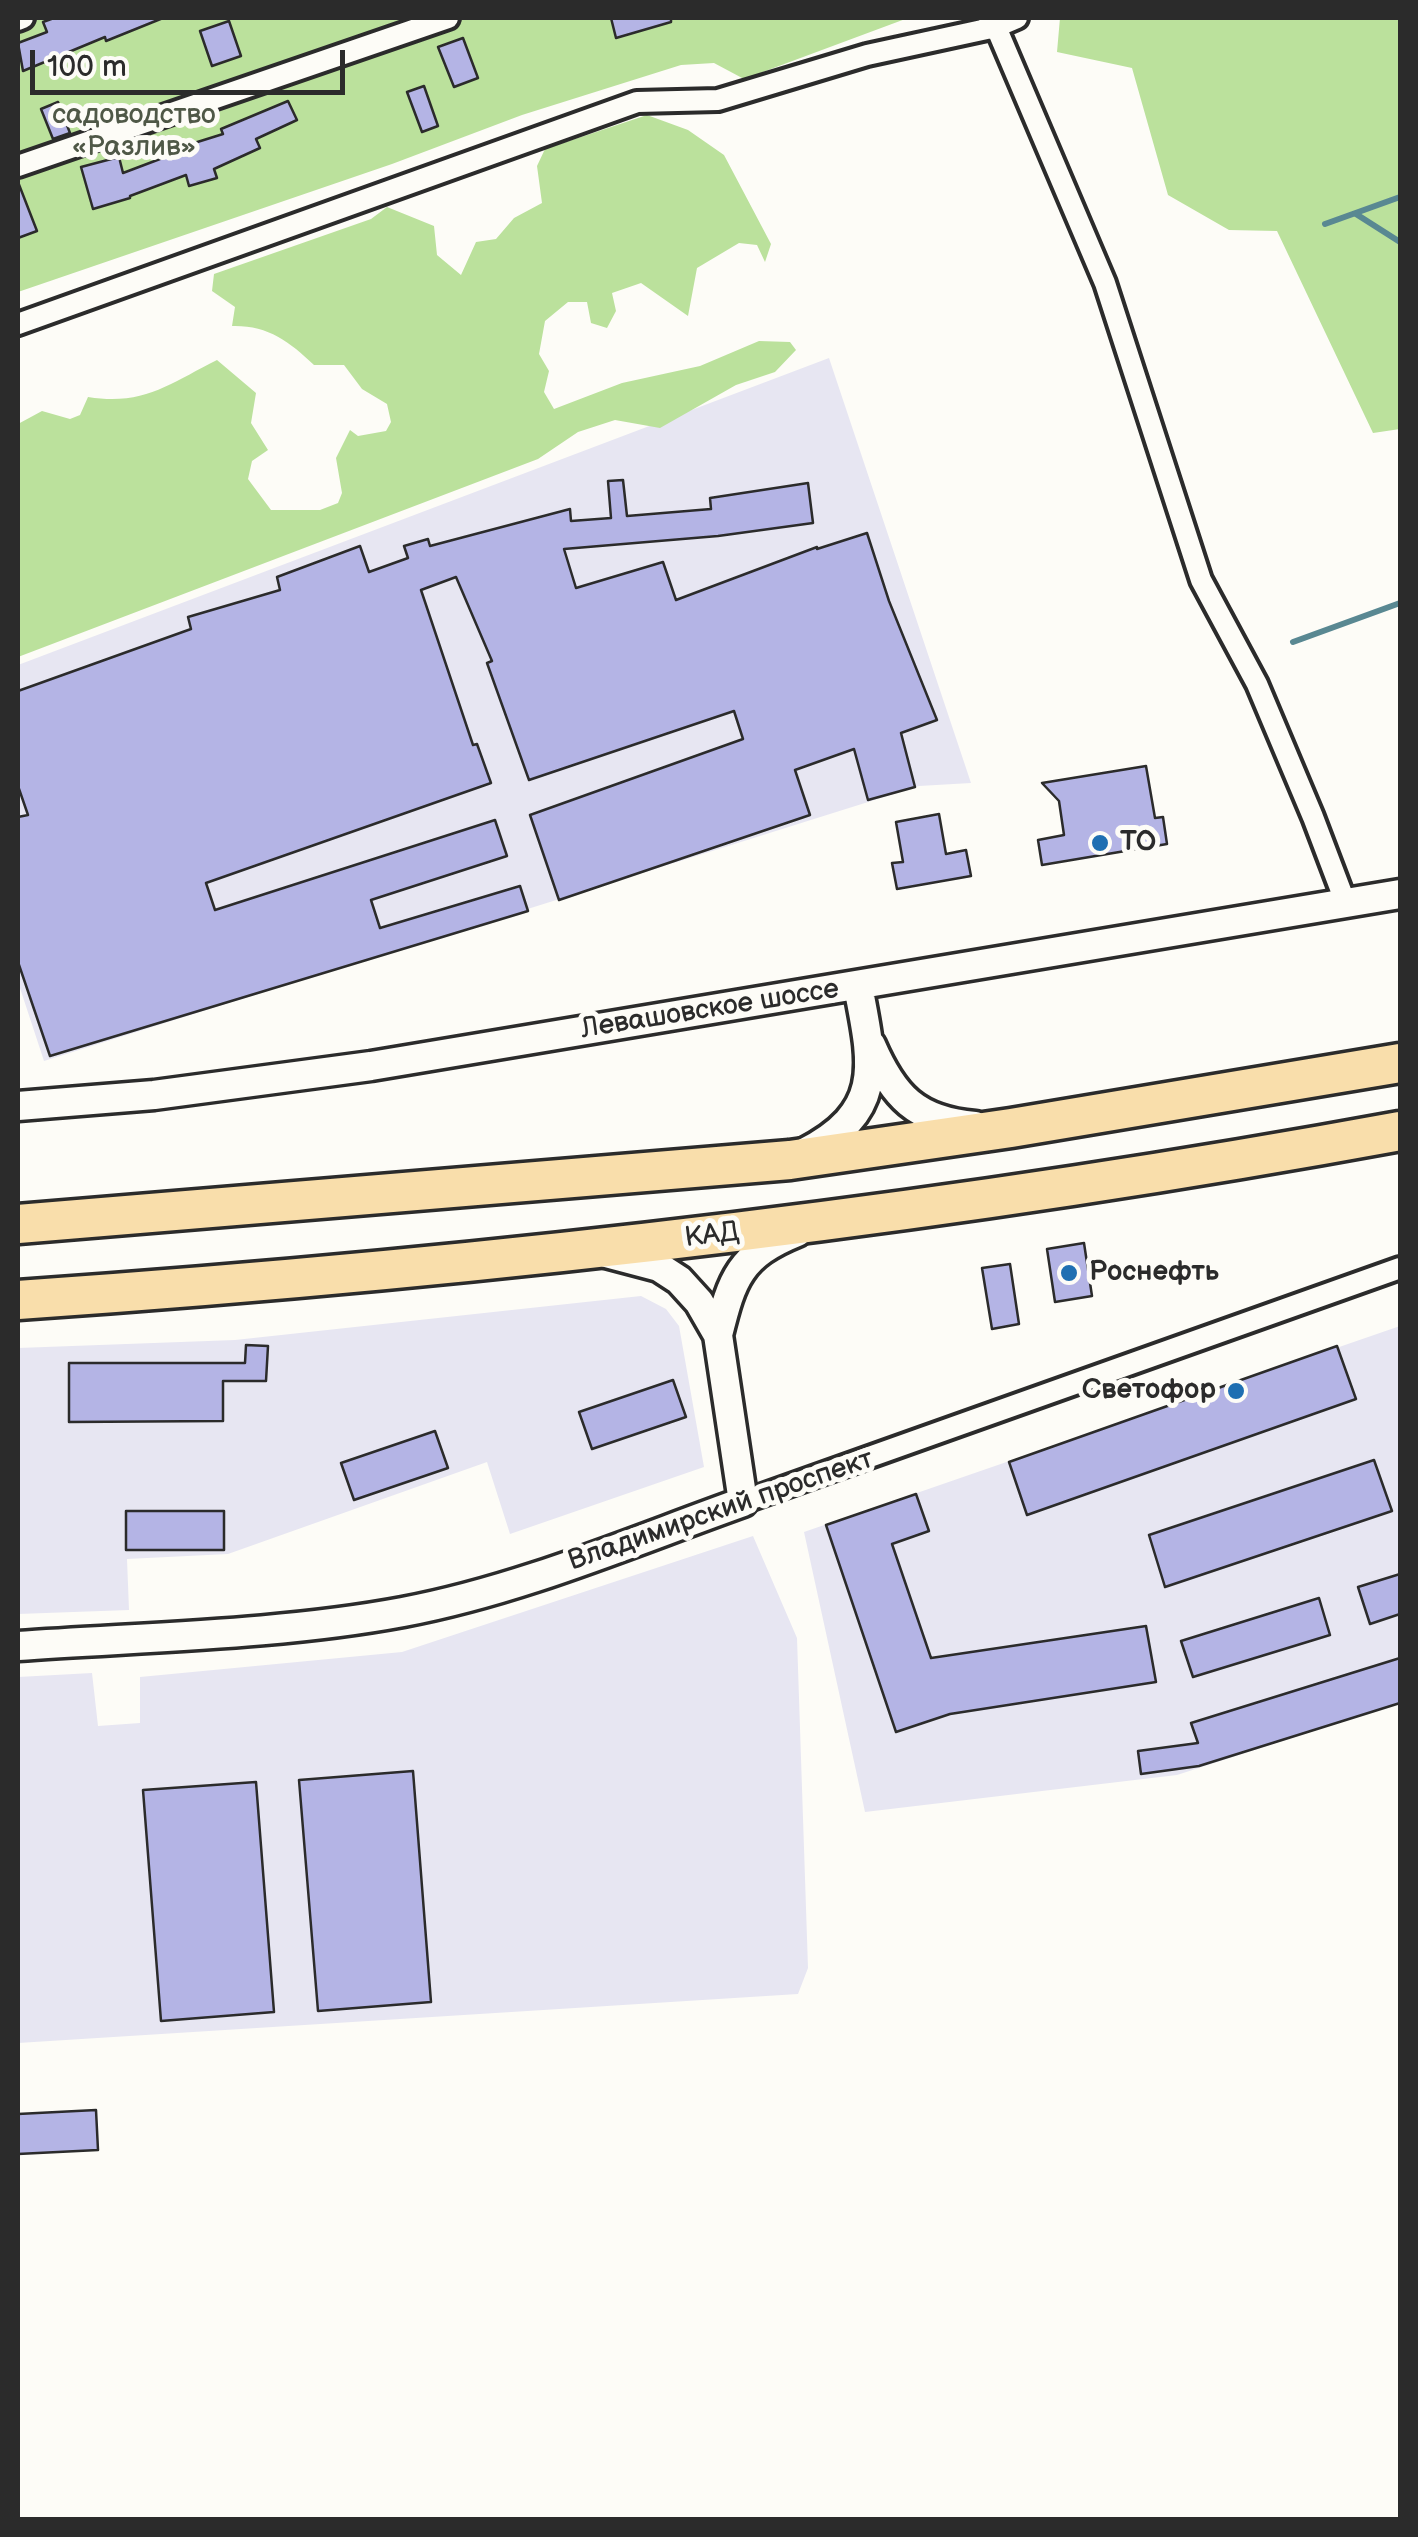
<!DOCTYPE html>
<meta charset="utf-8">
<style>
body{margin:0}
#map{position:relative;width:1418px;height:2537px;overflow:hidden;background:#fdfcf7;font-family:"Balsamiq Sans",sans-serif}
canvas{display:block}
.frame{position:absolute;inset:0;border:20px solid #2b2b2b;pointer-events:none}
.scale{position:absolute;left:30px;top:50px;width:315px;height:45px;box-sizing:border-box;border:5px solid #2b2b2b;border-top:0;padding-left:12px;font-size:30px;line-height:35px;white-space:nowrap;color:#2b2b2b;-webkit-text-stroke:8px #fdfcf7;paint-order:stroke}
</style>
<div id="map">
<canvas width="1418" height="2537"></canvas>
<div class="frame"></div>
<div class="scale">100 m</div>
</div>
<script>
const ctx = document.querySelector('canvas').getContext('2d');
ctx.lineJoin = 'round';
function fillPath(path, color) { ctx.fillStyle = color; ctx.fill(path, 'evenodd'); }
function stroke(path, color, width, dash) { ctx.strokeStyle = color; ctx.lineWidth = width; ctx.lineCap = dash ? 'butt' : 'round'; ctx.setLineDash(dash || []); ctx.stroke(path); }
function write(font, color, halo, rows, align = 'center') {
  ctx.font = font + ' "Balsamiq Sans",sans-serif'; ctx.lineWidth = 10; ctx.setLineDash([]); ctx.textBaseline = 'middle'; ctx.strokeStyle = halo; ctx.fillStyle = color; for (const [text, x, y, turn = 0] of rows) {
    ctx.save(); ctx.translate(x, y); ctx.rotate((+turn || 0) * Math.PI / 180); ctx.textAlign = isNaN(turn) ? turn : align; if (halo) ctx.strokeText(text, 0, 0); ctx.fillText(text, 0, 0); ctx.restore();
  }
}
const built = new Path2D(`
 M829 358 971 783 919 786 44 1061 18 982V665Z
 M641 1296 666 1309 679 1326 704 1467 510 1534 487 1462 228 1554 127 1559 129 1610 18 1614V1348L235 1340Z
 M1400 1326V1703L1177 1775 865 1812 804 1532Z
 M753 1536 797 1638 808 1968 798 1994 18 2043V1677L92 1673 98 1726 140 1723V1677L402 1652Z`);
const green = new Path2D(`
 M18 18H908L744 79 714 63 681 65 522 115 392 164 18 292Z
 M1060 18H1400V429L1373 433 1277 231 1229 230 1168 195 1132 68 1057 52Z
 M647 115 688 130 724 155 771 244 765 262 757 245 739 243 697 268 688 316 641 283 612 293 616 311 607 328 591 323 587 302H568L545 321 539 354 549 371 544 392 554 409 622 383 700 366 759 341 790 342 796 350 775 372 736 385 660 428 615 420 578 432 538 459 18 657V424L42 411 70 419 80 415 88 397C144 406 169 384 217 360L256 393 251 423 268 450 252 461 248 479 271 510H320L338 503 342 493 336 458 350 430 358 436 386 431 391 422 387 404 362 389 344 365H314C289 341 267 325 232 326L235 307 212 291 214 274 371 219 387 207 434 226 437 255 461 275 476 242 496 239 514 218 542 203 537 166 545 149Z`);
const stream = new Path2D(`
 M1356 214 1400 242
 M1325 224 1400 197
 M1293 642 1400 603`);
const building = new Path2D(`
 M54 18H163L106 41 105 37 23 71 18 43 47 32 43 22Z
 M611 18H671V22L616 38Z
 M229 21 241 56 212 66 200 31Z
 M463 38 478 78 454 87 438 47Z
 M424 86 438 126 422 132 407 92Z
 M288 101 297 120 256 139 260 148 214 169 217 178 189 186 186 175 130 196V198L93 209 81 167 119 157 123 173 160 159 159 154 223 134 221 129Z
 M58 102 70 133 53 139 41 109Z
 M18 182 37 231 18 238Z
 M623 480 627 516 711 509 710 498 808 483 813 523 718 536 564 549 576 588 663 562 676 600 817 547V549L867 533 889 601 937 720 901 733 915 787 868 800 854 749 795 770 810 815 559 900 530 815 743 739 734 711 529 780 487 663 492 661 456 577 421 590 473 745 477 744 491 783 206 883 215 910 495 820 507 856 371 900 380 928 520 886 528 911 50 1056 18 962V817L28 815 18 786V691L191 629 188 617 280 590 277 577 360 546 369 572 408 558 404 546 428 539 430 546 570 509 571 521 611 518 608 481Z
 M1146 766 1155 818 1163 817 1167 844 1042 865 1038 840 1064 835 1059 801 1042 783Z
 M939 814 946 854 966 850 971 876 897 889 892 863 903 862 896 822Z
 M1084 1243 1092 1296 1055 1302 1047 1249Z
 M1010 1264 1019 1324 992 1329 982 1268Z
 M246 1345 268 1346 266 1381H223V1421L69 1422V1363H245Z
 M1337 1346 1356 1399 1027 1515 1009 1462Z
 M673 1380 686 1417 592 1449 579 1412Z
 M435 1431 448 1468 354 1500 341 1463Z
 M1374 1460 1392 1511 1165 1587 1149 1535Z
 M916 1494 929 1531 892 1544 931 1658 1146 1626 1156 1682 950 1714 896 1732 826 1525Z
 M126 1511H224V1550H126Z
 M1400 1574V1614L1370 1624 1358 1587Z
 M1319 1598 1330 1635 1193 1677 1181 1641Z
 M1400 1658V1703L1199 1766 1141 1774 1138 1751 1198 1743 1191 1723Z
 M413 1771 431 2002 318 2011 299 1780Z
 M256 1782 274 2012 161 2021 143 1790Z
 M96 2110 98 2150 18 2154V2114Z`);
const minor = new Path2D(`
 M989 19 996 27 1105 283 1201 580 1257 684 1313 817 1346 904
 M18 20 23 18
 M18 166 448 18
 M18 324 637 102 718 100 867 55 996 27 1017 18
 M743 1502 1400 1268`);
const secondary = new Path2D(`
 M871 1045C893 1096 916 1121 975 1126
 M18 1106 154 1095 371 1066 1400 894
 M804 1153C886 1111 873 1064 858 986
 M718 1335C732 1278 740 1255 797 1232
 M18 1646C144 1637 280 1635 403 1612 520 1590 631 1542 743 1502L718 1335 699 1302 679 1280 659 1267 606 1253`);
const motorway = new Path2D(`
 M18 1224 790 1160 1011 1128 1400 1063
 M18 1300C482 1268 943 1215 1400 1131`);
const markers = [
 [1100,843,10,"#1f6fb2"],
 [1069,1273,10,"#1f6fb2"],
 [1236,1391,10,"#1f6fb2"]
];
const parkNames = [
 ["садоводство",134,116],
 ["«Разлив»",134,148]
];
const poiNames = [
 ["ТО",1120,843],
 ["Роснефть",1089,1273],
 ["Светофор",1216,1391,"right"]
];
const streetNames = [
 ["Левашовское шоссе",710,1010,-9],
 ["КАД",712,1236,-7],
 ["Владимирский проспект",721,1511,-19]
];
fillPath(built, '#e7e6f2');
fillPath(green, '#bbe19c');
stroke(stream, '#598892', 6);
fillPath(building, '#b4b4e5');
stroke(building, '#2b2b2b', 2.5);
stroke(minor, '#2b2b2b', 28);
stroke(secondary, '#2b2b2b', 35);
stroke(motorway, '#2b2b2b', 45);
stroke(minor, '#fdfcf7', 20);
stroke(secondary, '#fdfcf7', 28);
stroke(motorway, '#f9deab', 38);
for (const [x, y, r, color] of markers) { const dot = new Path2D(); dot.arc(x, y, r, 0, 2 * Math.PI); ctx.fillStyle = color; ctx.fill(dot); stroke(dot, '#fdfcf7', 4); }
write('28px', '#4f5847', '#fdfcf7', parkNames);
write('bold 28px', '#2b2b2b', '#fdfcf7', poiNames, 'left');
write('28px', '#2b2b2b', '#fdfcf7', streetNames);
</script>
